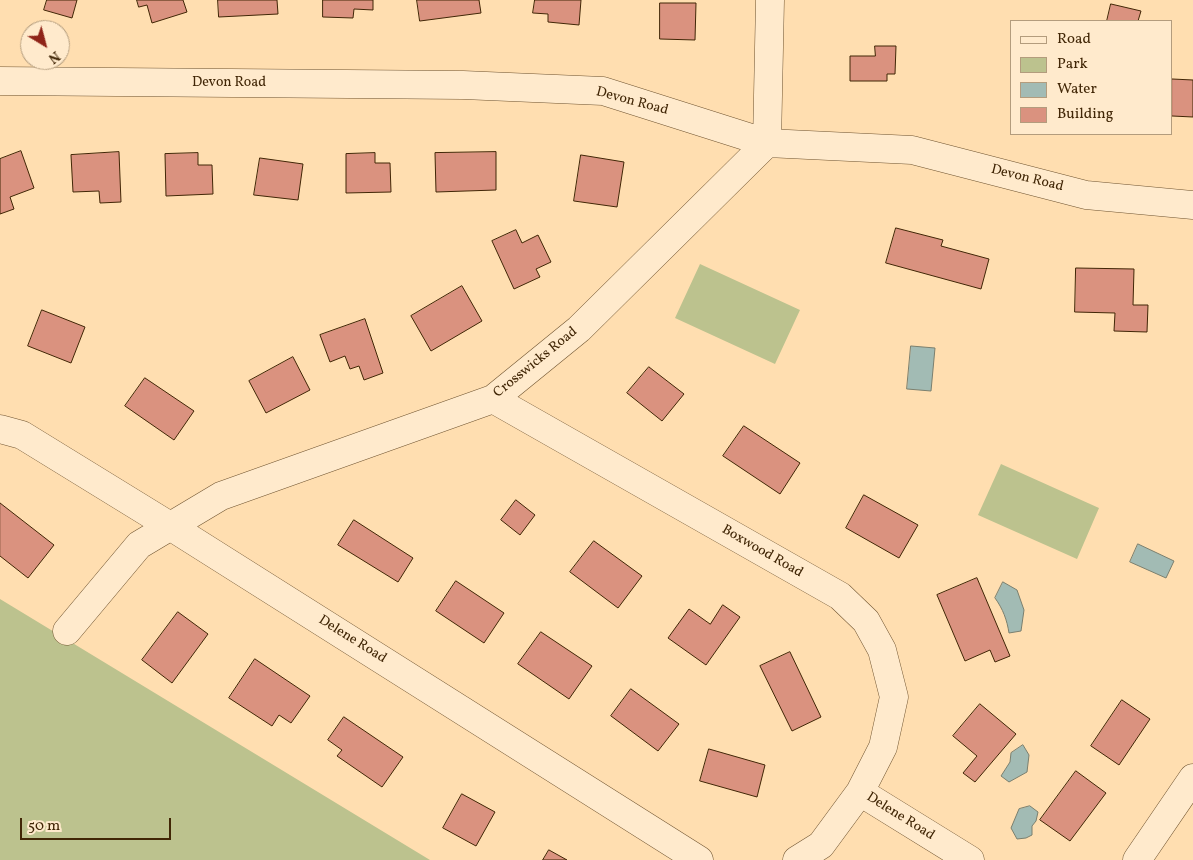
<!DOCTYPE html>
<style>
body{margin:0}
#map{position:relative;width:1193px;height:860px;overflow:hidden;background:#ffdeb0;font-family:Vollkorn,serif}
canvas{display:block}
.legend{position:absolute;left:1010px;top:20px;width:162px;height:115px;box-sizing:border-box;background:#ffeacc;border:1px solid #b39c7d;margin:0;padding:6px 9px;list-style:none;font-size:15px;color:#412606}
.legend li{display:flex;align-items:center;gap:10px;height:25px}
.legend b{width:25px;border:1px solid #b39c7d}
.north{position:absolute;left:20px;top:20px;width:50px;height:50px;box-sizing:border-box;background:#ffeacc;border:1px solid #b39c7d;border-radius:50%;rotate:143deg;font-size:14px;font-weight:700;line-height:20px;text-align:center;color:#412606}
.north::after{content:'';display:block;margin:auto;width:18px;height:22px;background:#8f2418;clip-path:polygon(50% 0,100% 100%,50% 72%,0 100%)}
.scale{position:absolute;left:20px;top:818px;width:151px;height:22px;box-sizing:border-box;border:2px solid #412606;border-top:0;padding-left:6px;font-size:15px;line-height:18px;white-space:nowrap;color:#412606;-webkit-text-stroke:4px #ffeacc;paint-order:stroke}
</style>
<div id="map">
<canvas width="1193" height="860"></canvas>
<ul class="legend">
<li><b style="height:6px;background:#ffeacc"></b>Road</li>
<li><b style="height:14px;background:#bcc28e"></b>Park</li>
<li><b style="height:14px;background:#a2bbb4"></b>Water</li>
<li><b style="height:14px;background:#da927f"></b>Building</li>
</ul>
<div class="north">N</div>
<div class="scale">50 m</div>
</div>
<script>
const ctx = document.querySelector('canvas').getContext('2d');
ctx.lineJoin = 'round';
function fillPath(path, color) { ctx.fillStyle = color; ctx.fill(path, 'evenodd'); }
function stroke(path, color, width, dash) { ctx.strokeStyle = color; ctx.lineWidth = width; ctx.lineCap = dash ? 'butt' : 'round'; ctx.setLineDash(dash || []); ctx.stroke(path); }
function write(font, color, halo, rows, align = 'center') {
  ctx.font = font + ' Vollkorn,serif'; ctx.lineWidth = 4.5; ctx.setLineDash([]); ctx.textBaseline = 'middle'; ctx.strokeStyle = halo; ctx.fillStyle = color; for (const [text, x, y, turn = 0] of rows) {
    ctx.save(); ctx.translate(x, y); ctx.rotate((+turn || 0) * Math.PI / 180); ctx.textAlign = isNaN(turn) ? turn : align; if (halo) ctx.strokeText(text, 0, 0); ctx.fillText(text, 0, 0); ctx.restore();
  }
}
const green = new Path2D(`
 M700 264 800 310 775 364 675 318Z
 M1001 464 1099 508 1077 559 978 515Z
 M0 599 430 860H0Z`);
const water = new Path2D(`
 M911 346 935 348 931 391 907 389Z
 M1138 544 1174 561 1166 578 1130 562Z
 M1003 582 1017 590 1024 610 1021 631 1009 633C1007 620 1003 609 995 598Z
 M1023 745 1029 755 1027 772 1009 782 1001 776 1010 762 1011 753Z
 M1030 806 1038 812 1036 821 1032 826V835L1026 838 1017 839 1011 828 1019 809Z`);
const building = new Path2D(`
 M47 0H77L72 18 44 10Z
 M137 0H183L187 12 152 23 147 5 139 7Z
 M218 0H277L278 14 219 17Z
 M323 0H373V10L354 9 353 18 323 17Z
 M417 0H479L481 13 420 21Z
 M535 0H581L579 25 548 22V14L533 13Z
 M660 3H696L695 40 660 39Z
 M1111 4 1141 11 1138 21H1107Z
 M875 46H896L895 74H887V81H850V56H875Z
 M1172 79 1193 80V117L1172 116Z
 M21 151 34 188 10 197 14 209 0 214V159Z
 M119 152 121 202 100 203 99 191 73 192 71 155Z
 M496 152V190L436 192 435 153Z
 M198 153V165H212L213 194 166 196 165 154Z
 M375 153V163H390L391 192 346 193V154Z
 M581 155 624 162 617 207 574 201Z
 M260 158 303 164 298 200 254 195Z
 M896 228 943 240 941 246 989 259 981 289 886 263Z
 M516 230 522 243 538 235 551 262 536 269 540 277 514 289 492 241Z
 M1076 268 1134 269 1133 305H1148L1147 332 1114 331 1115 313 1075 312Z
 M462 286 482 321 431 351 411 316Z
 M42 310 85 327 71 363 28 346Z
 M365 319 383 373 364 380 359 366 350 369 345 356 330 362 320 335Z
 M293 357 310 390 266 413 249 381Z
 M649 367 684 394 662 421 627 393Z
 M145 378 194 411 174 440 125 406Z
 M744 426 800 463 780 494 723 456Z
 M864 495 918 525 899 558 846 528Z
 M516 500 535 515 520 535 501 520Z
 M0 503 54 545 28 578 0 556Z
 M354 520 413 558 398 582 338 545Z
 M594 541 642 576 618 608 570 572Z
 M977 578 1010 656 995 662 990 650 965 661 937 595Z
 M456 581 504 613 484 643 436 611Z
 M723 605 740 617 706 665 668 638 689 609 710 624Z
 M178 612 208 634 172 683 142 660Z
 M541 632 592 666 569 699 518 664Z
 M790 652 821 717 792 731 760 666Z
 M255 659 310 696 291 723 279 715 272 726 229 698Z
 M631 689 679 724 658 751 611 716Z
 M1122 700 1150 719 1119 765 1091 746Z
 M980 704 1016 734 975 782 963 773 977 756 953 736Z
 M344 717 403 757 382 787 337 756 342 750 328 740Z
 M709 749 765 765 757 797 700 781Z
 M1076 771 1106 793 1070 841 1040 820Z
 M462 794 495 812 476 846 443 828Z
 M549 850 567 860H543Z`);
const minor = new Path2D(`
 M0 81 463 85 603 91 767 143 912 150 1086 195 1193 205
 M493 399 840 596 866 621 882 650 894 697 883 747 860 792
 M0 429 22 435 170 526 699 860
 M67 631 139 545 221 496 493 399 579 329 767 143 770 0
 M797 860 821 845 860 792 970 860
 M1137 860 1193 778`);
const streetNames = [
 ["Devon Road",229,83],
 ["Devon Road",632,102,15],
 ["Devon Road",1027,179,14],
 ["Crosswicks Road",536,363,-39],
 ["Boxwood Road",762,552,30],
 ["Delene Road",352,640,32],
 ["Delene Road",900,817,32]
];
fillPath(green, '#bcc28e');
fillPath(water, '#a2bbb4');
stroke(water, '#7b7f6e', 1);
fillPath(building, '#da927f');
stroke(building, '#412606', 1);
stroke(minor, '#705430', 29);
stroke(minor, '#ffeacc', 28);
write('14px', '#412606', '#ffeacc', streetNames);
</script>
